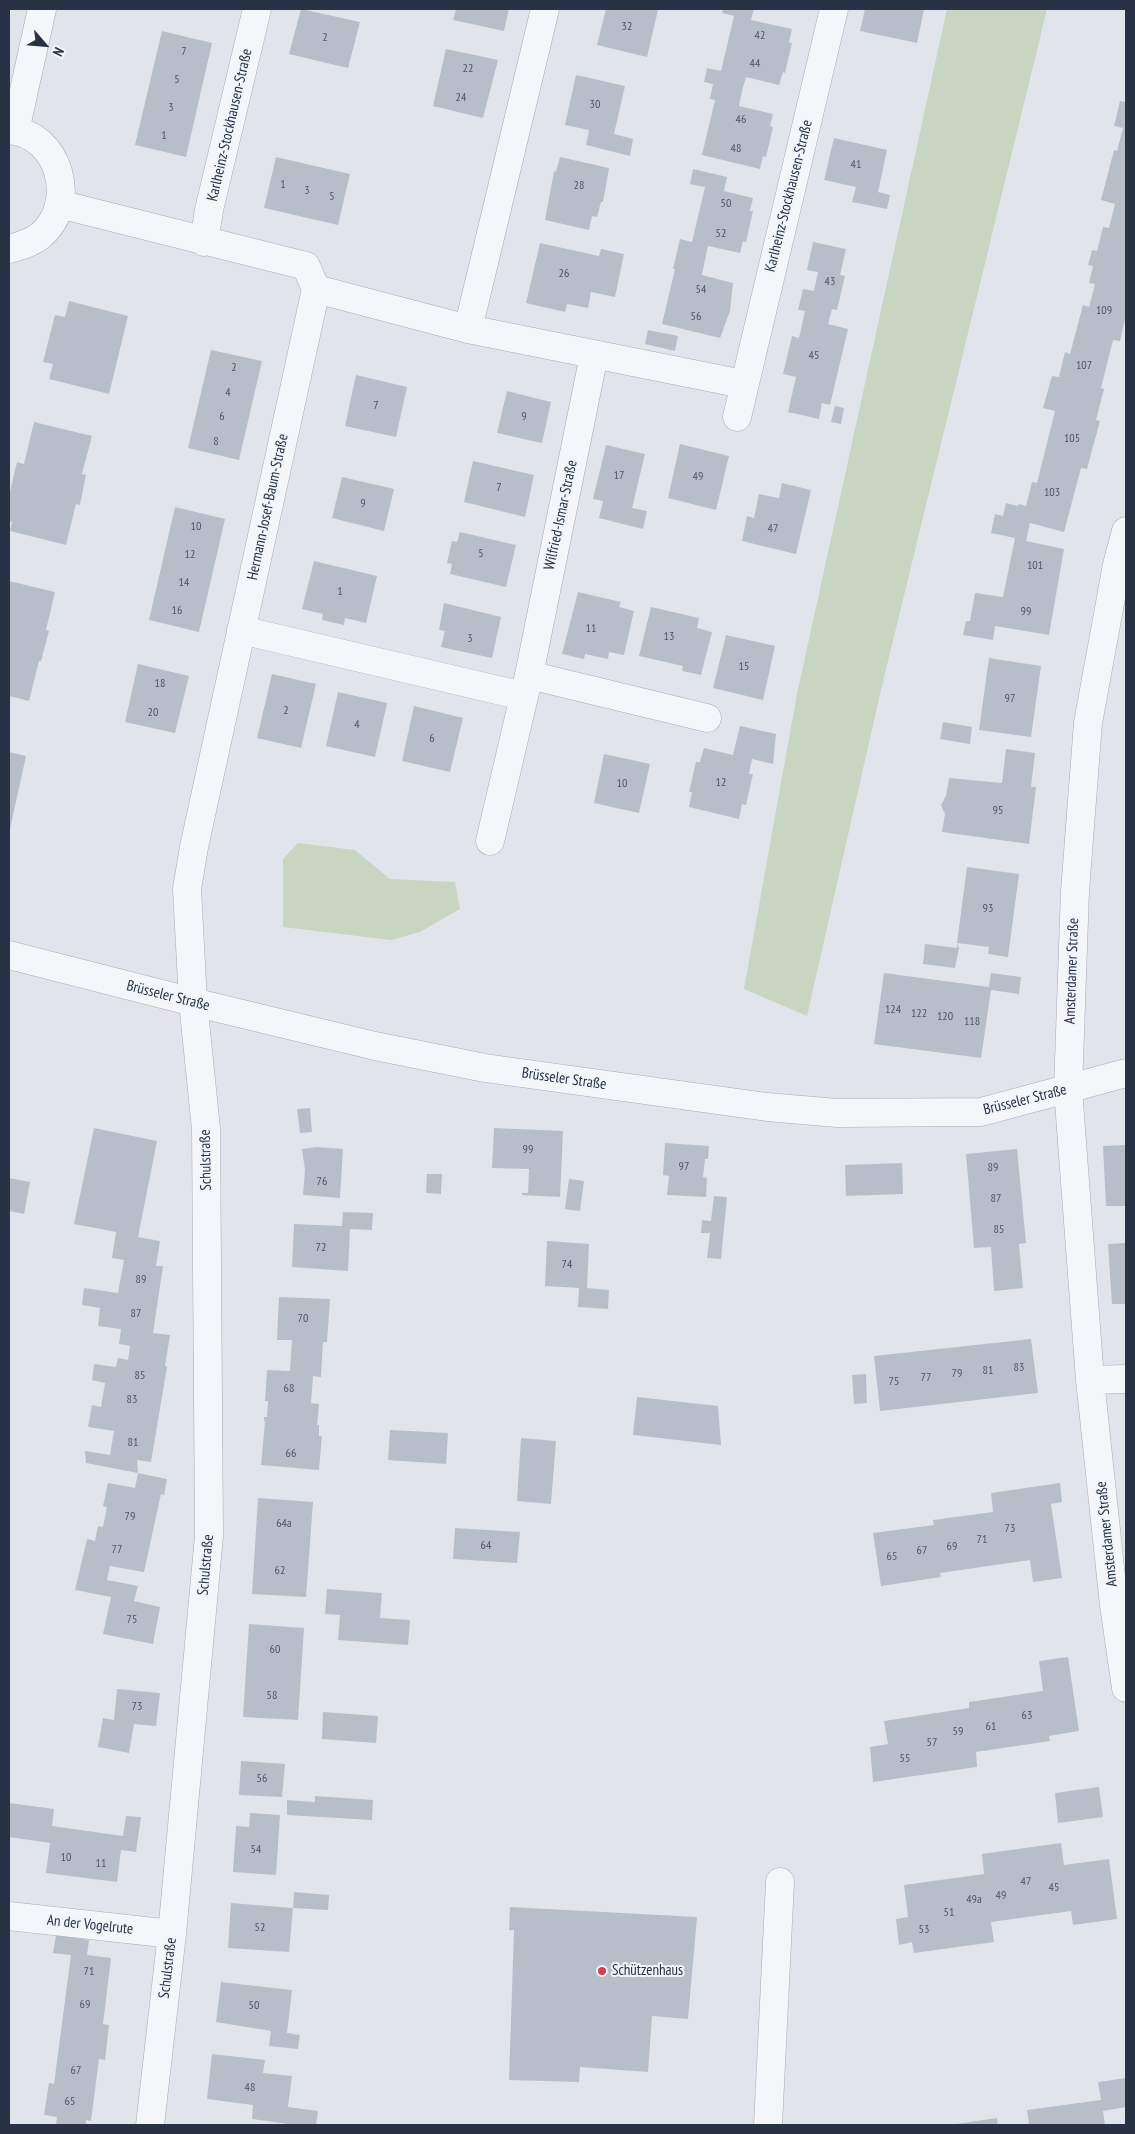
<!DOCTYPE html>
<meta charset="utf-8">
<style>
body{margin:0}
#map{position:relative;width:1135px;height:2134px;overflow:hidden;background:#e1e5eb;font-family:"PT Sans Narrow",sans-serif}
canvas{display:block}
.frame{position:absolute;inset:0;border:10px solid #283244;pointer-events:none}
.north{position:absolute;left:20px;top:20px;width:50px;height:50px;-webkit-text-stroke:4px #f1f4f8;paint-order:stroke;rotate:117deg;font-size:14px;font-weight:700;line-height:20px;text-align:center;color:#283244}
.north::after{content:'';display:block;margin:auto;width:18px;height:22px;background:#283244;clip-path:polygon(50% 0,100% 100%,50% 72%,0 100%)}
</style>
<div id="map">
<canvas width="1135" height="2134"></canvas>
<div class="frame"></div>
<div class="north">N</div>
</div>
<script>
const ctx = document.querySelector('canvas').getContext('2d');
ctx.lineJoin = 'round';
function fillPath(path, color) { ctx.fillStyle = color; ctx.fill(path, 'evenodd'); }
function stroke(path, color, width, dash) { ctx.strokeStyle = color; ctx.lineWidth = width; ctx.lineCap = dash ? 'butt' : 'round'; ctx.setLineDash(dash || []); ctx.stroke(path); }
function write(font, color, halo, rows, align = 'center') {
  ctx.font = font + ' "PT Sans Narrow",sans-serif'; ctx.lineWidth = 4; ctx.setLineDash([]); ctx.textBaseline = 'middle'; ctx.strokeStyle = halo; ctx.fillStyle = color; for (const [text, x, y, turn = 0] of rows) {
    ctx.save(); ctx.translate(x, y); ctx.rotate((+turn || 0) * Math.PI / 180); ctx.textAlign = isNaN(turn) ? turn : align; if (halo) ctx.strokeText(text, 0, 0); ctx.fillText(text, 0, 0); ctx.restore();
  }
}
const green = new Path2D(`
 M947 9H1047L880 694 807 1016 744 989 797 694Z
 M298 843 355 850 390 879 455 882 460 909 420 932 391 940 283 927V859Z`);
const building = new Path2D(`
 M301 9 360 22 348 68 289 54Z
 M456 9H509L504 31 453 20Z
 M606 9 658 10 647 57 597 45Z
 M723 9H754L751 20 792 29 789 42 792 43 785 73 783 72 779 85 746 77 742 91 739 106 773 114 770 126 773 127 766 157 763 156 760 169 702 155 715 100 710 99 713 84 704 82 707 68 721 71 734 16 722 13Z
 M865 9H924L917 43 860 31Z
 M162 31 212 43 186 157 135 145Z
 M446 49 498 60 483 118 433 106Z
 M576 75 625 86 614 134 633 139 630 156 586 145 589 130 565 125Z
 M1120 101 1126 102V315L1120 341 1113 340 1101 388 1104 389 1096 420 1100 421 1087 469 1081 468 1064 532 1030 523 1026 541 1064 549 1049 635 995 626 993 640 963 635 966 621H970L975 593 1003 597 1015 538 991 533 995 514 1003 516 1006 503 1018 506 1019 504 1026 506 1032 482 1037 483 1055 411 1043 408 1052 376 1059 377 1065 352 1070 354 1083 305 1089 307 1095 284 1089 283 1093 266 1088 265 1092 250 1097 251 1103 227 1109 228 1115 204 1101 200 1114 150 1117 151 1123 128 1114 126Z
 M834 138 887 150 878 192 890 195 887 209 852 202 856 187 824 180Z
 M276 157 350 174 338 225 264 208Z
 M560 157 609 168 603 202H601L597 217 592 216 589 230 545 220 554 171 556 172Z
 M693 169 727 177 724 191 753 198 750 211H753L746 242 743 241 740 253 708 246 705 260 702 275 733 283 730 311 720 338 662 324 675 269H673L680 239 692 242 705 187 690 184Z
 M813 242 846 249 840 275 845 276 837 310 832 309 828 324 848 329 830 405 822 403 819 419 788 412 796 377 783 374 792 336 799 338 805 311 798 310 803 289 814 291 818 272 807 270Z
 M540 243 599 256 601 249 624 254 615 297 591 292 588 308 567 304 565 312 526 303Z
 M69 301 128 316 109 394 49 379 53 364 43 362 55 315 65 317Z
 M648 330 678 336 675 351 645 344Z
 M211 350 262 361 239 460 188 448Z
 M356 375 407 387 396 437 345 426Z
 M507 391 551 402 542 443 497 433Z
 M835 406 844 408 841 424 831 422Z
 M34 422 92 436 82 474 86 475 80 505 76 504 66 545 10 531 12 522 9 521V496L17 462 24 464Z
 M680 444 729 456 716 510 668 498Z
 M606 445 645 454 632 508 647 511 643 529 599 518 603 501 593 499Z
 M473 461 534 475 525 517 464 502Z
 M342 477 394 489 384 531 332 518Z
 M782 483 811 490 796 554 742 541 747 516 754 518 759 494 779 498Z
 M175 507 225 519 199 632 149 620Z
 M460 532 516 545 506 587 450 574 452 564 447 563 452 541 457 542Z
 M314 561 377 576 366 623 345 618 344 625 322 620 323 614 302 609Z
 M9 581 55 592 46 630 49 631 41 661H39L29 701 9 696Z
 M578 592 621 602 619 607 634 611 624 655 609 652 608 659 585 654 584 659 562 654Z
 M444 603 501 617 492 658 441 647 445 631 439 630Z
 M651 607 699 618 697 628 712 632 701 675 682 671 683 666 639 656Z
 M726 635 775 646 763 700 713 688Z
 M989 658 1041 666 1031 737 979 730Z
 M138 664 189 676 175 733 125 722Z
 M272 674 316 684 301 748 257 738Z
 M338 692 387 703 375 757 326 746Z
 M414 706 463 718 450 772 402 761Z
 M943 722 972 727 970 744 940 739Z
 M740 726 776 734 773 764 752 759 749 774H753L746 805 742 804 739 819 689 807 692 792H689L696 762H700L704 748 733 755Z
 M1006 749 1035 753 1031 787H1036L1029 844 942 832 945 814 941 805 946 796 949 778 1002 783Z
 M9 752 26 756 10 829H9Z
 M604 754 650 764 639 813 594 803Z
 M967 867 1019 874 1008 957 988 954 989 947 957 943Z
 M957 943 959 948 955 968 923 964 925 944 957 948Z
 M884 973 989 987 991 973 1021 977 1019 994 991 990 981 1058 874 1044Z
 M310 1108 312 1132 300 1133 297 1109Z
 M94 1128 157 1141 138 1237 160 1241 156 1266H163L153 1333 170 1335 165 1366 167 1367 151 1462 137 1460 138 1473 86 1463 85 1451 110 1455 114 1431 88 1427 92 1405 101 1407 105 1383 92 1380 94 1364 116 1367 118 1358 128 1360 130 1346 119 1344 121 1329 98 1326 100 1308 82 1305 84 1288 118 1293 124 1260 112 1258 116 1232 74 1224Z
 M494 1128 563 1131 560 1197 522 1195V1193H528L529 1169 492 1168Z
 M665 1143 709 1146 708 1159H705L703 1177 707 1178 706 1197 667 1195 669 1176 663 1175Z
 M1126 1145V1206H1106L1103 1146Z
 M317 1147 343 1149 340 1198 303 1195 305 1170 302 1149Z
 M1017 1149 1026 1243 1019 1244 1023 1288 994 1291 991 1247 974 1248 966 1154Z
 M902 1163 903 1194 846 1196 845 1165Z
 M427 1174H442L441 1194 426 1193Z
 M9 1178 30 1182 24 1214 9 1211Z
 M569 1179 584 1181 580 1211 565 1209Z
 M714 1196 727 1197 721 1259 707 1258 710 1233H701L702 1220 711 1221Z
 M343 1212 373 1213 372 1230 350 1229 348 1271 292 1267 294 1224 342 1226Z
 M547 1241 589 1244 587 1288 609 1290 608 1309 578 1307 579 1288 545 1286Z
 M1126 1243V1304H1112L1108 1244Z
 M279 1297 330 1299 327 1342H323L321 1377 313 1376 311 1403 319 1404 317 1425H319V1436H322L319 1470 261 1465 265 1422 264 1421V1417H267L268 1401H265L267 1370 290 1371 292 1340H277Z
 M1031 1339 1038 1393 880 1411 874 1356Z
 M866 1374 867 1403 854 1404 852 1375Z
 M637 1397 718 1406 721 1445 633 1435Z
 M390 1430 448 1433 446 1464 388 1460Z
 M521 1438 556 1441 551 1504 517 1501Z
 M138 1473 167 1479 164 1495 161 1494 144 1572 110 1566 107 1580 138 1586 134 1601 160 1607 153 1644 103 1634 111 1597 75 1590 87 1539 95 1541 98 1526 103 1527 107 1507 103 1506 108 1483 135 1488Z
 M1060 1483 1062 1502 1051 1504 1062 1578 1033 1582 1030 1560 940 1573 941 1577 881 1586 873 1533 934 1525 933 1520 993 1512 991 1493Z
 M258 1498 313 1502 306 1597 252 1594Z
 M455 1528 520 1532 517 1563 453 1559Z
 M327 1589 382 1593 380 1618 410 1620 408 1645 338 1640 340 1615 325 1614Z
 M249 1624 304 1628 298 1720 243 1717Z
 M1068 1657 1079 1731 1049 1736 1050 1741 976 1752 977 1767 873 1782 870 1747 888 1744 884 1721 969 1708V1702L1043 1691 1039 1661Z
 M117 1689 160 1693 156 1726 134 1724 129 1753 98 1747 103 1718 114 1720Z
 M323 1712 378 1716 376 1743 322 1739Z
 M241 1761 285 1764 282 1797 239 1795Z
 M1099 1787 1103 1817 1058 1823 1055 1793Z
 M315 1796 373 1800 372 1820 287 1815V1800L315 1802Z
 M9 1803 54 1809 52 1826 123 1836 126 1816 141 1817 136 1852 121 1850 117 1882 46 1873 50 1843 9 1837Z
 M250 1813 280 1815 276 1875 233 1872 236 1826 249 1827Z
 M1061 1843 1064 1865 1109 1859 1117 1919 1073 1925 1071 1911 991 1922 994 1942 914 1953 912 1942 899 1945 896 1919 908 1917 904 1885 984 1874 982 1854Z
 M294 1892 329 1895 328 1910 293 1908Z
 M231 1903 293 1908 289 1952 228 1948Z
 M510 1907 697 1917 688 2019 652 2016 648 2072 580 2067 579 2082 509 2080 514 1930H509Z
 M56 1935 89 1940 87 1955 111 1958 103 2024 109 2025 105 2060 99 2059 91 2121 86 2120V2125H56L57 2117 44 2115 49 2083 54 2084 71 1955 53 1953Z
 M221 1982 292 1990 287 2033 300 2035 298 2049 269 2046 271 2031 216 2022Z
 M212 2054 265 2060 263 2073 292 2076 288 2107 318 2111 316 2125H295L252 2119 253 2105 207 2099Z
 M1126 2078V2107L1103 2111 1105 2125H1029L1027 2110 1101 2100 1098 2082Z
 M997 2118 998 2125H956V2124Z
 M586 2124H611V2125H586Z`);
const minor = new Path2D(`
 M9 130C60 134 79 204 40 236 31 243 20 246 9 249
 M15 131 42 9
 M59 204 306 266 316 289 194 847 187 889 193 1002 206 1129 209 1536 172 1934 150 2125
 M204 242 209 210 257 9
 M316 289 468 329 743 384
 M468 329 545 9
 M737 417 834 9
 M1126 531 1117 565 1088 723 1075 891 1068 1089 1090 1380 1114 1605 1126 1688
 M241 630 523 696
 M529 675 707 718
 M490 841 529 675 594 355
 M9 955 193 1002 375 1046 485 1068 767 1107 837 1113 981 1112 1126 1073
 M1090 1380 1126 1379
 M9 1916 172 1934
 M768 2125 780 1882`);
const markers = [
 [602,1971,5,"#d93d56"]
];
const numberNames = [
 ["32",627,27],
 ["42",760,36],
 ["2",325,38],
 ["7",184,52],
 ["44",755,64],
 ["22",468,69],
 ["5",177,80],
 ["24",461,98],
 ["30",595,105],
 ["3",171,108],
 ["46",741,120],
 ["1",164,136],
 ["48",736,149],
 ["41",856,165],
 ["1",283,185],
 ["28",579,186],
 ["3",307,191],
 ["5",332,197],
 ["50",726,204],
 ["52",721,234],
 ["26",564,274],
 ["43",830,282],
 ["54",701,290],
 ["109",1104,311],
 ["56",696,317],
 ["45",814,356],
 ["107",1084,366],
 ["2",234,368],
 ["4",228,393],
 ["7",376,406],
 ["6",222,417],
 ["9",524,417],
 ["105",1072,439],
 ["8",216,442],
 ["17",619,476],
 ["49",698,477],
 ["7",499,488],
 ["103",1052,493],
 ["9",363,504],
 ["10",196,527],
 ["47",773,529],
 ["5",481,554],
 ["12",190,555],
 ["101",1035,566],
 ["14",184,583],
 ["1",340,592],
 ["16",177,611],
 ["99",1026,612],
 ["11",591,629],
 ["13",669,637],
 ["3",470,639],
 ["15",744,667],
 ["18",160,684],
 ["97",1010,699],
 ["2",286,711],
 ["20",153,713],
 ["4",357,725],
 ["6",432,739],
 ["12",721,783],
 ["10",622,784],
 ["95",998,811],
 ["93",988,909],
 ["124",893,1010],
 ["122",919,1014],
 ["120",945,1017],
 ["118",972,1022],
 ["99",528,1150],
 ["97",684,1167],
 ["89",993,1168],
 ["76",322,1182],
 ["87",996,1199],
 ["85",999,1230],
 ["72",321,1248],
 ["74",567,1265],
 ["89",141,1280],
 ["87",136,1314],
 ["70",303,1319],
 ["83",1019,1368],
 ["81",988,1371],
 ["79",957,1374],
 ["85",140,1376],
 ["77",926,1378],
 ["75",894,1382],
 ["68",289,1389],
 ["83",132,1400],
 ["81",133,1443],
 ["66",291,1454],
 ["79",130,1517],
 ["64a",284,1524],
 ["73",1010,1529],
 ["71",982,1540],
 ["64",486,1546],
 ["69",952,1547],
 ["77",117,1550],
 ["67",922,1551],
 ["65",892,1557],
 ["62",280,1571],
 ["75",132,1620],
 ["60",275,1650],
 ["58",272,1696],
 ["73",137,1707],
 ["63",1027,1716],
 ["61",991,1727],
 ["59",958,1732],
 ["57",932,1743],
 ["55",905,1759],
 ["56",262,1779],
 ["54",256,1850],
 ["10",66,1858],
 ["11",101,1864],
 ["47",1026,1882],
 ["45",1054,1888],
 ["49",1001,1896],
 ["49a",974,1900],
 ["51",949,1913],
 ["52",260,1928],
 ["53",924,1930],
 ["71",89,1972],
 ["69",85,2005],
 ["50",254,2006],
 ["67",76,2071],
 ["48",250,2088],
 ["65",70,2102]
];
const streetNames = [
 ["Karlheinz-Stockhausen-Straße",230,125,-77],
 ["Karlheinz-Stockhausen-Straße",789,196,-76],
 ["Hermann-Josef-Baum-Straße",268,507,-78],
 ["Wilfried-Ismar-Straße",561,515,-78],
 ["Amsterdamer Straße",1072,971,-88],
 ["Brüsseler Straße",168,996,14],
 ["Brüsseler Straße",564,1079,8],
 ["Brüsseler Straße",1025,1100,-14],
 ["Schulstraße",206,1160,-91],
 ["Amsterdamer Straße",1107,1534,-96],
 ["Schulstraße",206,1565,-85],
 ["An der Vogelrute",90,1925,6],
 ["Schulstraße",168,1968,-83]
];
const poiNames = [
 ["Schützenhaus",612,1971]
];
fillPath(green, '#c7d5c1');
fillPath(building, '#b8bec9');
stroke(minor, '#a6acb6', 29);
stroke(minor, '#f4f6f9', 28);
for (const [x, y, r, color] of markers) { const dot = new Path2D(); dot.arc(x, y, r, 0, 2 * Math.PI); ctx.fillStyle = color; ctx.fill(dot); stroke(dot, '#f1f4f8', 2); }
write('12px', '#4c5565', null, numberNames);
write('15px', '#283244', '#f1f4f8', streetNames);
write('15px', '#283244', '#f1f4f8', poiNames, 'left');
</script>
